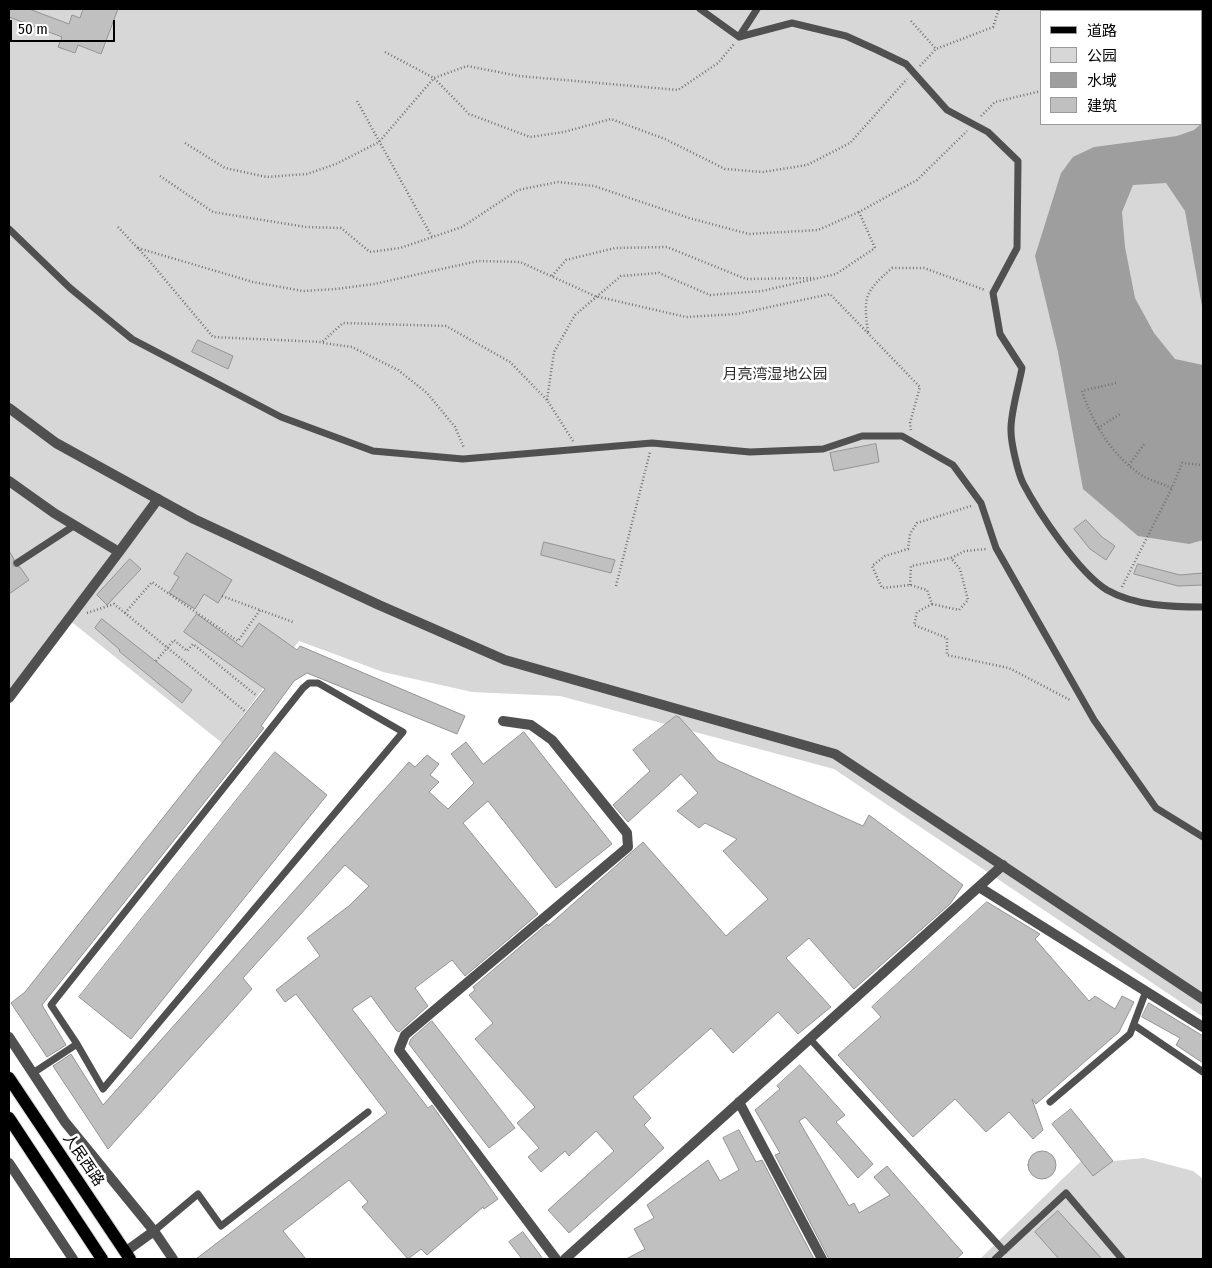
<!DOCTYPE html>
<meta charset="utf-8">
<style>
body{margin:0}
#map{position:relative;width:1212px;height:1268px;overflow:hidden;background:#fff;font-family:"Fira Sans Condensed","Noto Sans SC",sans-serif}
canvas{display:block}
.frame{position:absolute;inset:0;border:10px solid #000;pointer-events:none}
.legend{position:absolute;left:1040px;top:10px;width:162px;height:115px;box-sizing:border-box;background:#fff;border:1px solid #999;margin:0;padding:6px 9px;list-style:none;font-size:15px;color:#000}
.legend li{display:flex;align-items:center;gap:10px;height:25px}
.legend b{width:25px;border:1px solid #999}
.scale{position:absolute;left:10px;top:20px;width:105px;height:22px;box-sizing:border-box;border:2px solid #000;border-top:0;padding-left:6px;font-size:15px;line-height:18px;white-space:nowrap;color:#000;-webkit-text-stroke:4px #fff;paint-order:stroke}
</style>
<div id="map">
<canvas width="1212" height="1268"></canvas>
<div class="frame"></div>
<ul class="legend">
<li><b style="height:6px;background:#000"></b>道路</li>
<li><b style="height:14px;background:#d7d7d7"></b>公园</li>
<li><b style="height:14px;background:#9e9e9e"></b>水域</li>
<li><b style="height:14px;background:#c0c0c0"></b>建筑</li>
</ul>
<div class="scale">50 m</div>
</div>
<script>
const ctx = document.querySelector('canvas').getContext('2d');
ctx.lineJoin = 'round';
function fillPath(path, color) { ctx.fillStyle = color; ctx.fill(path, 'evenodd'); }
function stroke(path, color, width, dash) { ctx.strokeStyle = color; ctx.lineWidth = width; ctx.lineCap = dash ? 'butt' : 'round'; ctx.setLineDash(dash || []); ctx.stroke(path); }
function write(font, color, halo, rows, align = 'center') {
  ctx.font = font + ' "Fira Sans Condensed","Noto Sans SC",sans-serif'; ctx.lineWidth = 5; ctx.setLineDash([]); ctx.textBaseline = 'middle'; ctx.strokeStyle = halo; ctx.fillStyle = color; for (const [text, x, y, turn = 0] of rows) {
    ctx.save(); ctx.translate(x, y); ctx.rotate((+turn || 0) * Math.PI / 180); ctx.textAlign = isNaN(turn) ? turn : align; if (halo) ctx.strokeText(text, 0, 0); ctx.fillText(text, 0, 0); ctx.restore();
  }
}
const green = new Path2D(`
 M9 9H1203V1017L834 769 560 696 472 692 383 672 299 641 222 743 68 619 9 698ZM1041 11H1201V124H1041Z
 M1144 1158 1193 1171 1203 1179V1259H980L1081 1161 1093 1176 1113 1161Z`);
const water = new Path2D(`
 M1047 9H1147L1154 11H1050Z
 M1201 28H1203V312L1185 211 1166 183 1133 185 1122 212 1125 247 1135 298 1154 333 1175 359 1203 365V363V540L1189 544 1138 536 1083 489 1058 352 1035 256 1061 173 1073 157 1094 147 1177 136 1194 130 1201 124Z`);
const building = new Path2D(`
 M9 9H29L69 24 72 15 80 18 83 9H118L101 54 78 45 75 53 58 47 62 37 9 17Z
 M198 340 233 356 228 369 192 352Z
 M876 444 879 462 834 471 830 453Z
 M1086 520 1102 537 1115 546 1106 560 1090 549 1074 529Z
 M544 542 615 560 611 573 541 555Z
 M9 551 14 559 13 566 20 567 29 580 9 594Z
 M187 553 232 580 218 603 204 594 195 609 169 593 179 577 174 574Z
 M130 559 141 569 107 605 97 595Z
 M1138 564 1180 575 1203 573V585L1178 586 1134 574Z
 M197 614 242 647 259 623 297 650 300 646 465 716 457 734 307 673 294 681 261 726 264 728 42 1005 66 1045 47 1057 11 1003 25 992 265 689 184 632Z
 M102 619 192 690 182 703 119 651 120 650 95 628Z
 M676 716 679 717 718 761 863 826 869 815 963 885 950 904 854 989 809 938 786 958 831 1007 798 1034 778 1012 733 1053 711 1028 633 1097 651 1118 644 1125 664 1148 569 1233 548 1210 614 1151 596 1131 569 1156 565 1151 541 1172 528 1157 539 1148 517 1123 535 1107 475 1039 493 1023 469 995 475 990 473 987 547 924 548 926 643 842 726 936 768 899 723 851 737 839 705 823 699 828 677 811 698 793 681 774 628 822 613 805 650 771 633 750Z
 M524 732 612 844 556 888 488 801 463 823 538 914 465 976 452 960 415 988 428 1006 399 1032 396 1030 371 996 352 1009 428 1108 432 1105 498 1199 484 1209 483 1207 427 1255 421 1249 408 1259 362 1207 368 1202 349 1180 283 1231 306 1259H196L387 1113 296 994 285 1002 276 990 320 956 307 938 350 905 369 886 345 865 243 978 252 989 108 1149 53 1066 71 1054 103 1105 409 762 415 767 427 755 439 764 430 775 439 782 429 792 448 809 474 783 451 754 466 742 483 764Z
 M275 752 327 795 131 1039 79 997Z
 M987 902 1040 934 1035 939 1089 1001 1095 996 1115 1009 1122 996 1134 1002 1119 1032 1036 1104 1032 1099 1043 1130 1033 1139 1009 1112 986 1132 955 1099 913 1137 838 1055 881 1017 872 1007Z
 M1149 1003 1203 1036V1063L1176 1045 1180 1038 1142 1017Z
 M432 1021 515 1128 489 1148 409 1044 411 1039Z
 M800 1065 845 1115 836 1122 873 1164 858 1178 805 1117 799 1121 849 1206 854 1203 859 1213 890 1195 874 1177 887 1166 963 1253 956 1259H829L775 1155 780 1153 755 1110 780 1089 777 1086Z
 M1071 1109 1113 1161 1093 1176 1052 1124Z
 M739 1130 756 1162 762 1160 814 1259H626L645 1249 634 1229 654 1218 647 1205 708 1160 720 1181 739 1170 723 1138Z
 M1028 1165a14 14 0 1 1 28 0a14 14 0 1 1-28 0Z
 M1058 1211 1102 1259H1059L1035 1232Z
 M523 1232 543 1259H522L509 1242Z`);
const path = new Path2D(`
 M911 21 936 49
 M385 52 434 78 469 114 530 137 564 132 611 119 665 139 725 169 763 172 807 165 850 143 907 79
 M920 66 936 49 993 27 999 9
 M357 101 432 237
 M981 116 995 102 1041 91
 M185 143 225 168 267 177 307 174 336 164 379 142 434 78 467 66 519 76 678 90 718 63 734 44
 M160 176 213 212 306 227 341 228 370 252 400 248 462 227 518 190 558 182 594 186 689 218 749 234 818 230 859 212
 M118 227 147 258 213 337 322 342 343 323 446 326 510 362 547 400 573 441
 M138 248 253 282 303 291 336 289 374 284 478 261 520 262 595 296 686 317 737 314 830 294 920 387 910 423 911 430
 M552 276 566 260 615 248 667 247 746 279 814 278
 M868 332C863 296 865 292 892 268H924L985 290
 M323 343 352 347 398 370 427 393 455 427 464 448
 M1116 383 1082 391C1093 424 1113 457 1143 476 1152 481 1163 484 1172 488L1182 463 1203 465
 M547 400 554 352 575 315 621 276 659 273 710 295 762 291 836 274 875 248 859 212 917 180 967 131
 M1098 428 1120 414
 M1129 465 1144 444
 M971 506 917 523 910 534 908 549 885 556 872 566 882 588 910 585 927 590 932 604 917 612 914 625 947 638V655L1009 668 1070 700
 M910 585 911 566 951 558
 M616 586 650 452
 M1122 587 1172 488
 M222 596 260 610
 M932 604 959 610 968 600 960 569 951 558 965 551 986 549
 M87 613 114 604 246 712
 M125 613 152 582 238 641 260 610 293 622
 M156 661 174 640 187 651 193 644 257 696`);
const service = new Path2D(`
 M700 9 739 37 792 23 846 36 877 50 906 64 947 110 988 132 1018 161 1017 248 993 293 1000 334 1022 368C1019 385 1010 415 1011 431 1011 443 1018 473 1023 483 1038 512 1079 573 1107 590 1135 606 1172 607 1203 607
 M739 37 757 9
 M9 229 70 288 132 339 281 417 373 451 463 459 652 443 750 452 823 449 862 436H902L953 465 981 503 996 548 1094 720 1156 808 1203 837
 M17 563 75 525
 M1134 1025 1203 1072
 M810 1039 1004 1251
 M33 1073 77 1044 51 1005 303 688 309 683H318L403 732 103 1089 77 1044
 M1050 1102 1130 1034 1146 991
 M154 1231 198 1194 221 1226 368 1112
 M995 1259 1066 1193 1122 1259`);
const minor = new Path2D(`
 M9 481 54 513 119 552 9 698
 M119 552 158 499
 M503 721 531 725 552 740 627 833 628 847 405 1035 399 1050 556 1259
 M979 887 1203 1027
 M739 1102 822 1259
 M565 1259 1003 865`);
const tertiary = new Path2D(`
 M9 408 56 443 194 519 379 605 505 660 835 754 1203 999
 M9 1037 65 1122 154 1231 173 1259
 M9 1163 73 1259
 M125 1252 154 1231`);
const primary = new Path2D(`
 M9 1078 130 1259
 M9 1118 102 1259`);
const parkNames = [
 ["月亮湾湿地公园",775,375]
];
const streetNames = [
 ["人民西路",83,1160,56]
];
fillPath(green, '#d7d7d7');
fillPath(water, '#9e9e9e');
fillPath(building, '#c0c0c0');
stroke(building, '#949494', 1);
stroke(primary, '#dbdbdb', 14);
stroke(path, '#727272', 2.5, [1, 2.5]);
stroke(service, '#505050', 7);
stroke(minor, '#505050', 10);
stroke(tertiary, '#505050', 10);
stroke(primary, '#000', 12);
write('15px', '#2e2e2e', '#fff', parkNames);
write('15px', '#000', '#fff', streetNames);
</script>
